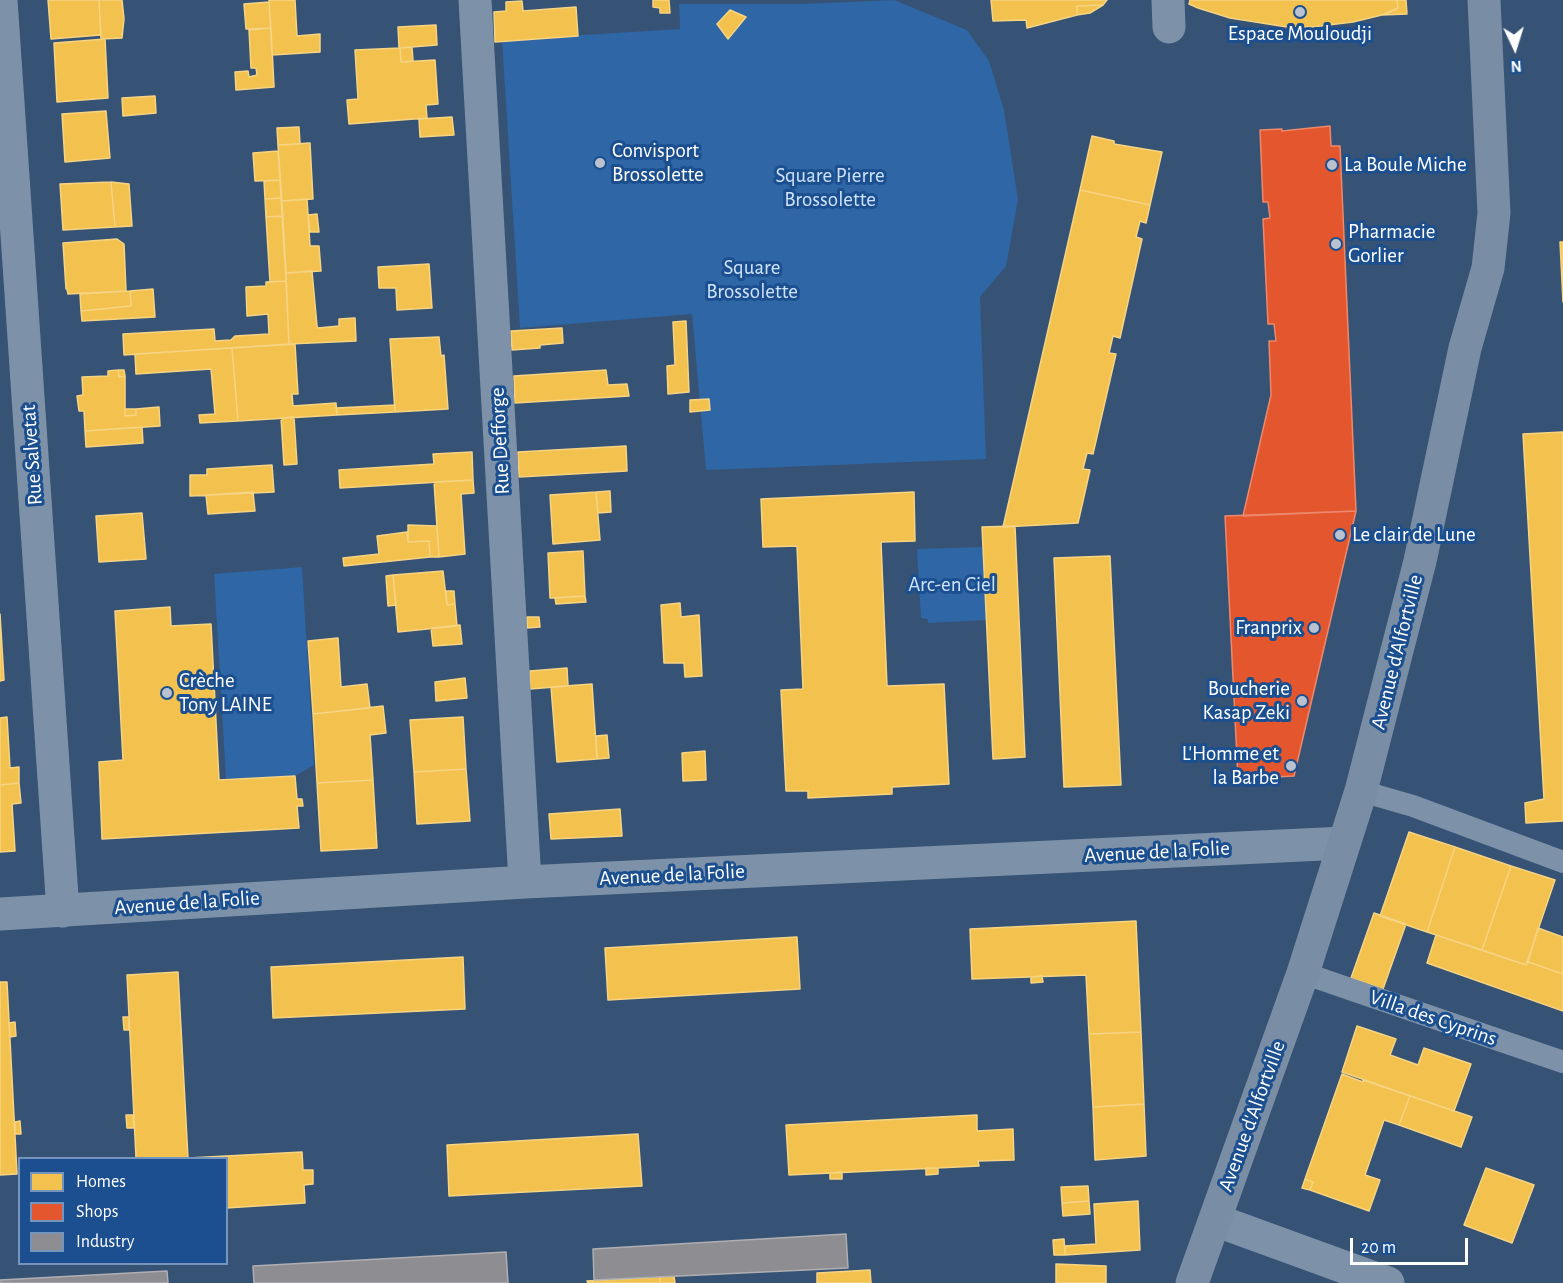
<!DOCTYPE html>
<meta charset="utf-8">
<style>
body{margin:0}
#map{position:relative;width:1563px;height:1283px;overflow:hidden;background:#365274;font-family:"Alegreya Sans",sans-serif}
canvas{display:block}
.legend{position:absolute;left:18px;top:1157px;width:210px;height:108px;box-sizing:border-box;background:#1b4f8f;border:2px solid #7695bc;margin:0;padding:8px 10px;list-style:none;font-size:18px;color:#fff}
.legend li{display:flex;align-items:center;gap:12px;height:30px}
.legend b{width:30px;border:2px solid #7695bc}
.north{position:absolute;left:1485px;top:18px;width:60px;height:60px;-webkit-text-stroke:4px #1b4f8f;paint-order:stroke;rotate:176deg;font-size:16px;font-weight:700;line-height:24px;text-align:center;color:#fff}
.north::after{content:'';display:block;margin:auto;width:21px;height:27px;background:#fff;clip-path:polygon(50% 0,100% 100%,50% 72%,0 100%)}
.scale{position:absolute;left:1350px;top:1238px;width:118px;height:27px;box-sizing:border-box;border:3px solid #fff;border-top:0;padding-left:8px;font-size:18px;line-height:21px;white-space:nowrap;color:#fff;-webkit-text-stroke:4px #1b4f8f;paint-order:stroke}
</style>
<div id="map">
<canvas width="1563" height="1283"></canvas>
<ul class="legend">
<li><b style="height:16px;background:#f2c14e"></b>Homes</li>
<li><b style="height:16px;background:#e4572e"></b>Shops</li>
<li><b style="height:16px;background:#8d8d92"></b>Industry</li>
</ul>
<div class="north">N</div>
<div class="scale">20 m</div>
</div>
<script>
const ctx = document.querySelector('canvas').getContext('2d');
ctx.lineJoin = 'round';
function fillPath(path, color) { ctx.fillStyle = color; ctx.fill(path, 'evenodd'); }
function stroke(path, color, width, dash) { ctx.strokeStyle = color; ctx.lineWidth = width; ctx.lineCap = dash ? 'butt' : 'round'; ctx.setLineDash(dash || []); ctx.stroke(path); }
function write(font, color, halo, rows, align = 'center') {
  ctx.font = font + ' "Alegreya Sans",sans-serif'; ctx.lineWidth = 6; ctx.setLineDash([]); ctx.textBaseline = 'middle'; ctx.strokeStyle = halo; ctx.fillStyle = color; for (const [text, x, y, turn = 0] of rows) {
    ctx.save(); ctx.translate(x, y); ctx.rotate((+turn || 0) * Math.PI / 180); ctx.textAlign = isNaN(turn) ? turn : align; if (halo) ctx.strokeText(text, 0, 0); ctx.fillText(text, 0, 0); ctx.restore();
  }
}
const green = new Path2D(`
 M894 0 967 30 989 61 1004 110 1018 200 1006 266 980 297 986 459 706 470 692 314 520 328 502 40 680 29 679 4H801Z
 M983 547 987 620 928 623V619L921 618 917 549Z
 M302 567 314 765 295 776 226 779 214 574Z`);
const homes = new Path2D(`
 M48 0H99L101 35 51 39Z
 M99 0H122L124 19 122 38 101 39Z
 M269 0H295L297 36 320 34V52L272 55Z
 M653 0H669L670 13H660V8L653 7Z
 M991 0H1107L1103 5 1077 6V15L1027 28 1026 20 993 21Z
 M1190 0H1397L1398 8 1386 14 1353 22 1312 27H1287L1230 18 1198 8 1189 4Z
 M1397 0H1406L1407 14 1382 15 1398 8Z
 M522 1 523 11 576 7 578 36 495 42 494 12 506 11V2Z
 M269 2 271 28 246 29 244 4Z
 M1103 5 1090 13 1077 15V6Z
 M730 10 746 17 728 39 717 24Z
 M436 25 437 45 399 48 398 27Z
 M271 28 274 87 236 90 235 72 248 71 249 77 257 75 256 68H251L249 30Z
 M105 39 108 98 57 102 54 43Z
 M412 47 413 61 401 62 400 48Z
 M400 48 401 62 435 60 438 104 426 105 427 118 349 124 347 100 358 99 355 50Z
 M155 96 156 113 123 116 122 98Z
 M106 111 110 158 65 162 62 114Z
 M452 117 454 135 420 137 419 119Z
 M299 127 300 144 278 145 277 128Z
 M1092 136 1114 141V144L1162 152 1150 205 1080 190Z
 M310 143 313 199 282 201 278 145Z
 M278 151 280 180 255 181 253 153Z
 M280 180 281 198 265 199 264 181Z
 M111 182 115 227 63 230 60 184Z
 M111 182 129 184 132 226 115 227Z
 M1080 190 1150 205 1146 223 1140 221 1136 237 1142 239 1120 338 1113 336 1109 353 1116 354 1093 454 1087 453 1083 469 1090 470 1078 523 1003 527Z
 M281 198 282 216 266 217 265 199Z
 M307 199 310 246H319L321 271 286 273 282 201Z
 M317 214 319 232H310L308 215Z
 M282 216 286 281 270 282 266 217Z
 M117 239 124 244 126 291 68 294 67 289H66L63 243Z
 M1560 242H1563V302Z
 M429 264 432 308 397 310 396 288H379L378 267Z
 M312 271 317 326 318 328 339 326V319L355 318 356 341 289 344 286 273Z
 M286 281 289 344 124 355 123 334 214 329 215 341 231 340 235 336 269 334 268 314 247 316 246 287 266 286V282Z
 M153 289 155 317 82 321 81 311 131 306 130 291Z
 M130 291 131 306 81 311 80 294Z
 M686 321 689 392 668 394 667 366 675 365 673 322Z
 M562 328 563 343 540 345V348L512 350 511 331Z
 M439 337 441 356 444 355 448 409 395 412 390 339Z
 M295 344 298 394H292L293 406 336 403 337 415 238 421 232 348Z
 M232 348 238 421 200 423 199 415 215 414 211 369 136 374 135 354Z
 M118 370 119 377 125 376V416L136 415V409L159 407 160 426 85 431 84 411H79L77 396 83 395 82 377 108 376V371Z
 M118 370H124L125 376 119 377Z
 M606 370 608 385 627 384 629 396 515 403 514 376Z
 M709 399 710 410 690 412V400Z
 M395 405V412L337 415 336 408Z
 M125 409H136V415L125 416Z
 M294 417 297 464 284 465 281 418Z
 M142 427 143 443 86 447 85 431Z
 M1563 432V821L1526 823 1525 803 1544 799 1523 434Z
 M626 446 627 471 519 477 518 452Z
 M472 452 473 480 340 488 339 470 434 464 433 454Z
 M272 465 274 492 190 496V475H207V469Z
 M473 480 474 493 461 494 465 554 439 557 434 482Z
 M610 491 611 512 598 513 596 492Z
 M253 492 255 511 208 514 206 495Z
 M596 492 600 540 553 544 550 495Z
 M914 492 915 541 881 542 887 686 944 684 949 784 892 787V794L808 798V791H786L781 690 803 689 797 546 763 547 761 499Z
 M142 513 146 559 99 562 96 516Z
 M408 525 437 526 439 557H430L429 541 408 542Z
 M1015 526 1025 757 993 759 982 527Z
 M407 532 408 542 429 541 430 557 344 566 343 558 379 554 377 536Z
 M583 551 585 596 550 598 548 553Z
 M1110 556 1121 785 1064 787 1054 558Z
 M443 571 447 605 455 604 457 626 398 632 393 575Z
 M393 575 396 605 388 606 386 576Z
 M446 591H454L455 604 447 605Z
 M585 596 586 602 556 604 555 598Z
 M680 603 681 617 699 615 702 676 685 677 684 663H664L661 605Z
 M170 607 171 626 211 624 219 780 295 776 297 799H302L303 806H297L299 828 102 839 99 762 123 760 115 611Z
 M0 614 4 680 0 681Z
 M527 617H539L540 627 527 628Z
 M460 625 462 644 433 646 431 628Z
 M338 638 341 687 367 684 370 708 313 714 308 641Z
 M567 668 568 686 530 689V671Z
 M465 678 467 698 436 701 435 682Z
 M592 684 597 759 557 762 551 687Z
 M383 706 386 733 370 735 373 780 317 783 313 714Z
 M7 717 10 768 19 767V783L0 785V718Z
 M463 717 466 769 414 772 410 720Z
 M607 735 609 758 597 759 596 736Z
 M705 751 706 780 683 781 682 753Z
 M466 769 470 821 417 824 414 772Z
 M373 780 377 848 321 851 317 783Z
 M19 783 21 803 12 804 15 851 0 852V785Z
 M620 809 622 836 551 839 549 814Z
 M1409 832 1455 847 1427 932 1380 916Z
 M1455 847 1511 866 1482 950 1427 932Z
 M1511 866 1555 880 1526 965 1482 950Z
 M1374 913 1406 924 1383 989 1351 978Z
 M1136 921 1141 1032 1089 1034 1086 975 972 979 970 929Z
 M1538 928 1563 937V974L1528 962Z
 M1436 935 1526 965 1528 962 1563 974V1011L1427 963Z
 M797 937 800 989 608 1000 605 948Z
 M463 957 465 1009 273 1018 271 967Z
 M178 972 188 1158 302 1152 303 1170H313V1184L304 1185 305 1203 226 1208V1158H136L127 975Z
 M1042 976 1043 982 1031 983V977Z
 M0 982H7L17 1174 0 1175Z
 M123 1017H129V1030H124Z
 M15 1022 16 1036 10 1037 9 1023Z
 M1357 1026 1396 1039 1390 1055 1418 1065 1424 1048 1471 1064 1454 1111 1342 1072Z
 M1141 1032 1144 1104 1093 1107 1089 1034Z
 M1342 1074 1363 1082V1080L1410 1096 1399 1125 1384 1120 1365 1175 1380 1180 1369 1211 1310 1190 1313 1182 1305 1179Z
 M1410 1096 1472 1117 1461 1147 1399 1125Z
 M1144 1104 1146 1156 1095 1160 1093 1107Z
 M126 1115H133L134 1128H127Z
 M977 1115V1131L1013 1129 1014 1160 978 1161 979 1166 789 1175 786 1125Z
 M20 1121 21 1134H15V1122Z
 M638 1134 642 1186 449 1196 447 1145Z
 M926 1168H938V1174L926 1175Z
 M1486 1168 1534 1185 1512 1243 1464 1225Z
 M842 1172V1179H830V1173Z
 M1305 1179 1313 1182 1310 1190 1302 1188Z
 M1088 1186 1089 1201 1062 1203 1061 1187Z
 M1089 1201 1090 1214 1063 1216 1062 1203Z
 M1138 1201 1140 1250 1065 1255V1246L1096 1244 1094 1204Z
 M1064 1239 1065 1255H1054L1053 1240Z
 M1056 1264 1106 1266V1283H1056Z
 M870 1270 871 1283H817V1273Z
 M674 1276 675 1283H660V1277Z
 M660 1277V1283H588L587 1281Z`);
const shops = new Path2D(`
 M1330 126 1331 146H1340L1356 511 1243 516 1271 395 1269 341H1276L1274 324H1268L1263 219 1270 218 1268 202H1263L1260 130 1282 129V131Z
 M1356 511 1294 776 1238 779 1225 516Z`);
const industry = new Path2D(`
 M846 1234 848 1268 594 1280 593 1249Z
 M506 1252 508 1283H254L253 1266Z
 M167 1271 168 1283H0V1280Z`);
const lane = new Path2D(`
 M1361 791 1413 806 1563 862
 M1303 973 1563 1062`);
const street = new Path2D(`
 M1 0 63 911
 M475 0 525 882
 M1168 0 1169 27
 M0 914 525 882 1344 843
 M1215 1220 1388 1283`);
const secondary = new Path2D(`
 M1192 1283 1303 973 1361 791 1420 561 1465 348 1488 268 1494 213 1484 0`);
const markers = [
 [1300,12,6,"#b9c2ce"],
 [600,163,6,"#b9c2ce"],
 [1332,165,6,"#b9c2ce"],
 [1336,244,6,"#b9c2ce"],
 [1340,535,6,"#b9c2ce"],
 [1314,628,6,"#b9c2ce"],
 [167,693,6,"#b9c2ce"],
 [1302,701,6,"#b9c2ce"],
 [1291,766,6,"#b9c2ce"]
];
const poiNames = [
 ["Espace Mouloudji",1300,34,"center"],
 ["Convisport",612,151],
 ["Brossolette",612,175],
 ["La Boule Miche",1344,165],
 ["Pharmacie",1348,232],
 ["Gorlier",1348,256],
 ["Le clair de Lune",1352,535],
 ["Franprix",1302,628,"right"],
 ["Crèche",179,681],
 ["Tony LAINE",179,705],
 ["Boucherie",1290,689,"right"],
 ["Kasap Zeki",1290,713,"right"],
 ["L'Homme et",1279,754,"right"],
 ["la Barbe",1279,778,"right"]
];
const parkNames = [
 ["Square Pierre",830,176],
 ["Brossolette",830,200],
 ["Square",752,268],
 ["Brossolette",752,292],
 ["Arc-en Ciel",952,585]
];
const streetNames = [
 ["Rue Defforge",500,441,-93],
 ["Rue Salvetat",32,455,-94],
 ["Avenue d'Alfortville",1397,652,-76],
 ["Avenue de la Folie",1157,852,-3],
 ["Avenue de la Folie",672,875,-3],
 ["Avenue de la Folie",187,903,-4],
 ["Villa des Cyprins",1433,1018,19],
 ["Avenue d'Alfortville",1252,1116,-70]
];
fillPath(green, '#2f66a5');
fillPath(homes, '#f2c14e');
stroke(homes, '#f6d483', 1.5);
fillPath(shops, '#e4572e');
stroke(shops, '#ec896d', 1.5);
fillPath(industry, '#8d8d92');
stroke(industry, '#afafb3', 1.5);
stroke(lane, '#7d92a8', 22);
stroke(street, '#7d92a8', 33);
stroke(secondary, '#798da4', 33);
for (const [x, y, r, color] of markers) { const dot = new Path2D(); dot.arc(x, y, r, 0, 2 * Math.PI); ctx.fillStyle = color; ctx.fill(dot); stroke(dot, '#1b4f8f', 2); }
write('21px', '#fff', '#1b4f8f', poiNames, 'left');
write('21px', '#cfe3fa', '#1b4f8f', parkNames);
write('21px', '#fff', '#1b4f8f', streetNames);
</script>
